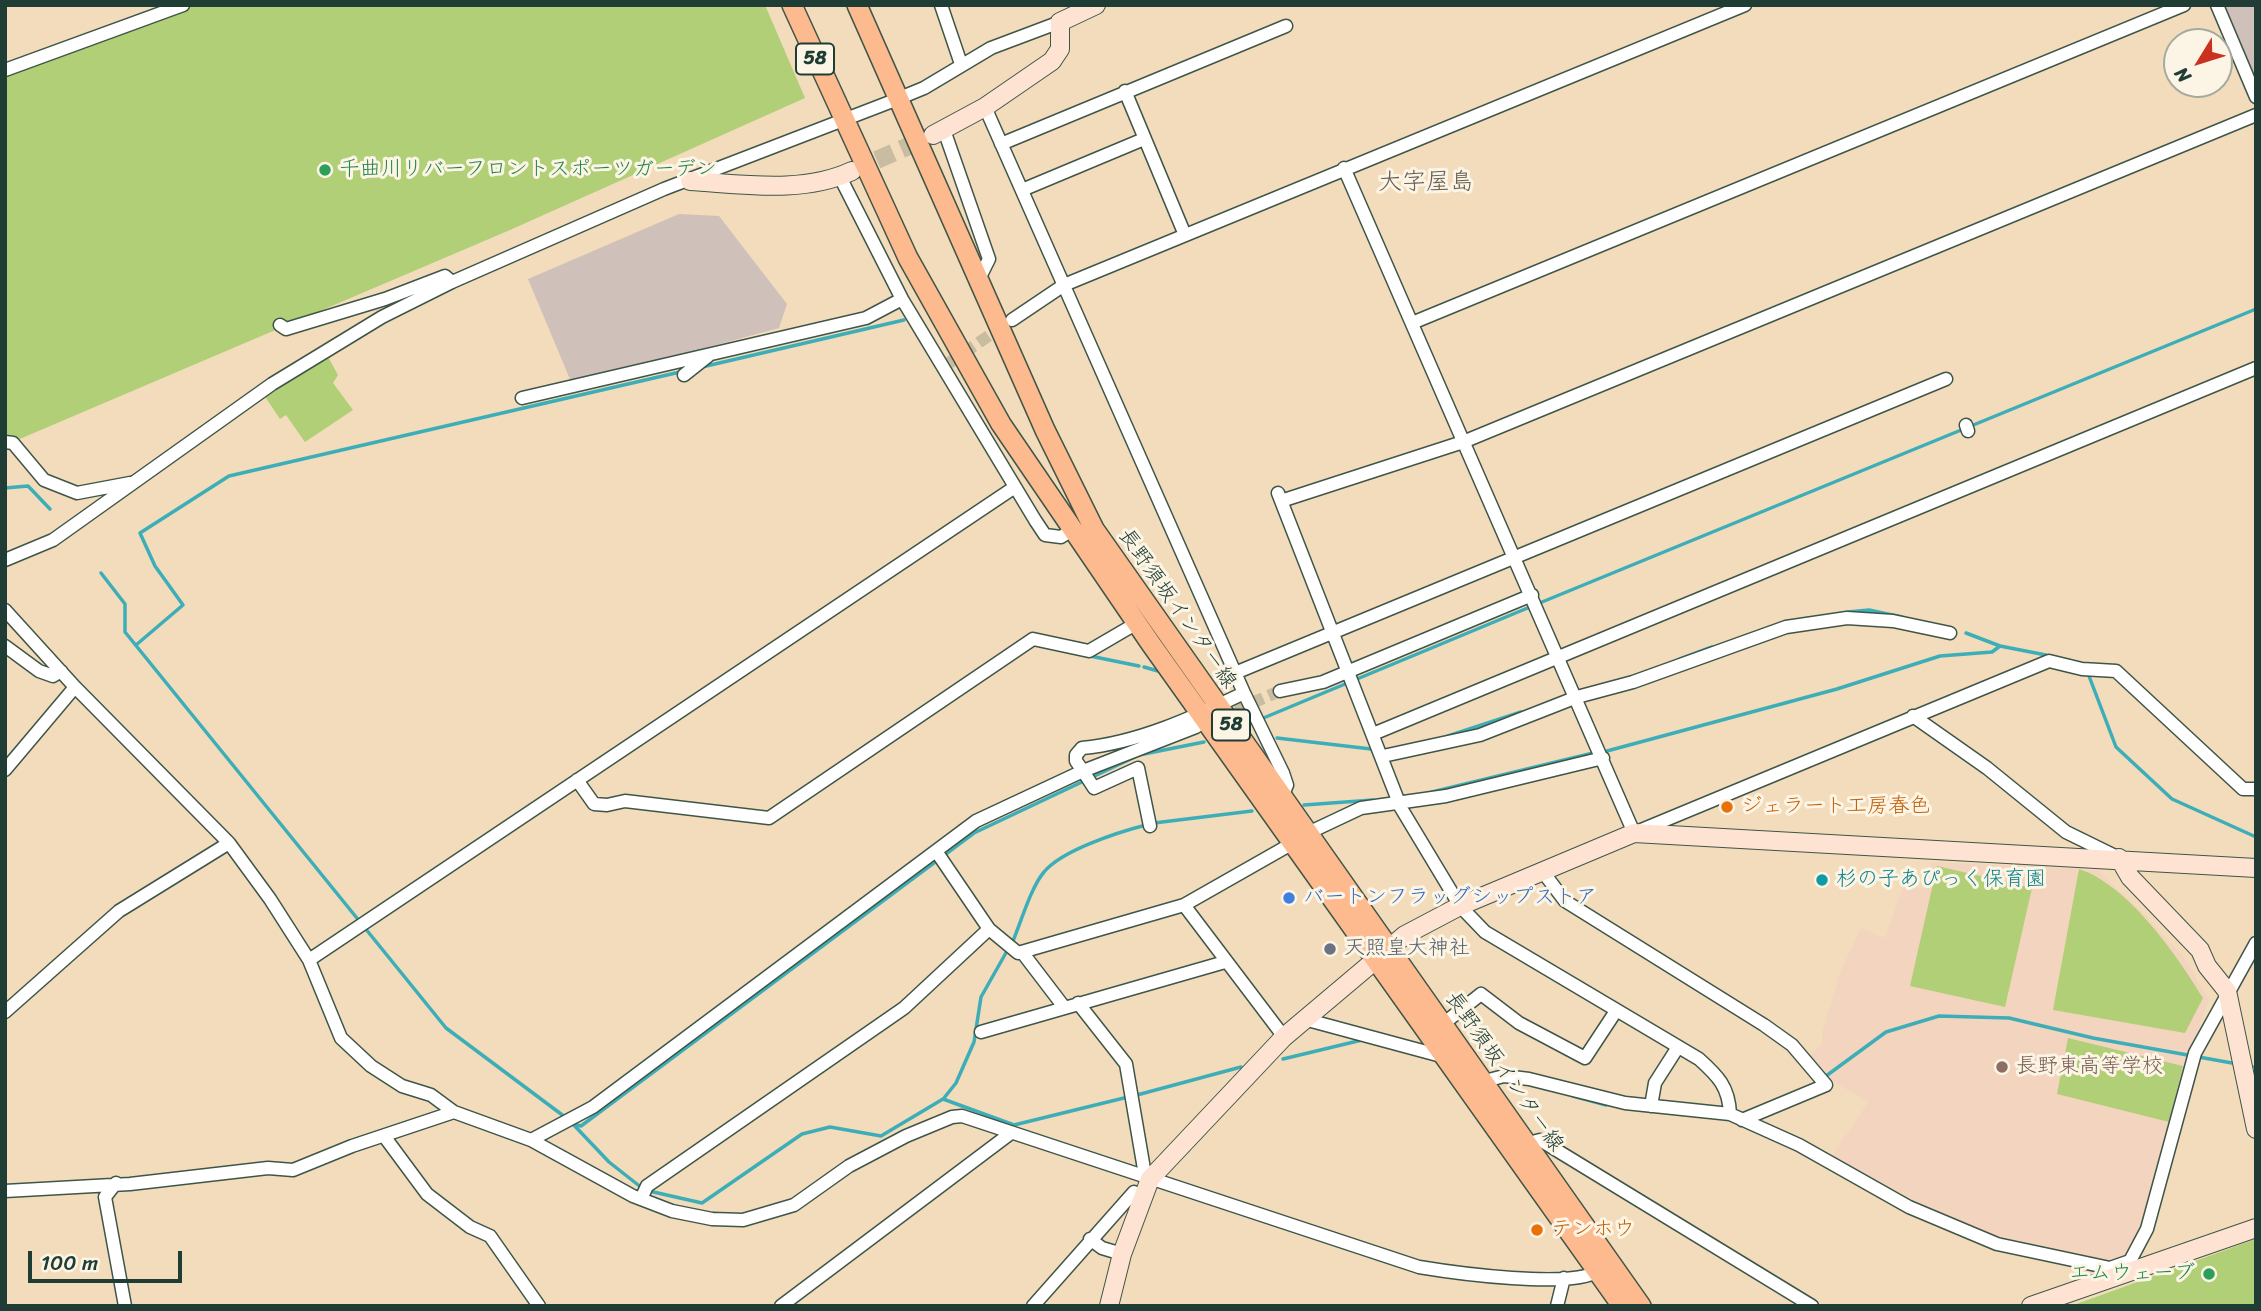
<!DOCTYPE html>
<meta charset="utf-8">
<style>
body{margin:0}
#map{position:relative;width:2261px;height:1311px;overflow:hidden;background:#f2dcbc;font-family:Sriracha,sans-serif}
canvas{display:block}
.frame{position:absolute;inset:0;border:7px solid #1f3d34;pointer-events:none}
.north{position:absolute;left:2163px;top:28px;width:70px;height:70px;box-sizing:border-box;background:#fcf5e5;border:2px solid #a4ab9e;border-radius:50%;rotate:232deg;font-size:19px;font-weight:700;line-height:28px;text-align:center;color:#1f3d34}
.north::after{content:'';display:block;margin:auto;width:24px;height:32px;background:#c8321e;clip-path:polygon(50% 0,100% 100%,50% 72%,0 100%)}
.scale{position:absolute;left:28px;top:1251px;width:154px;height:32px;box-sizing:border-box;border:4px solid #1f3d34;border-top:0;padding-left:9px;font-size:21px;line-height:24px;white-space:nowrap;color:#1f3d34;-webkit-text-stroke:5px #fcf5e5;paint-order:stroke}
</style>
<div id="map">
<canvas width="2261" height="1311"></canvas>
<div class="frame"></div>
<div class="north">N</div>
<div class="scale">100 m</div>
</div>
<script>
const ctx = document.querySelector('canvas').getContext('2d');
ctx.lineJoin = 'round';
function fillPath(path, color) { ctx.fillStyle = color; ctx.fill(path, 'evenodd'); }
function stroke(path, color, width, dash) { ctx.strokeStyle = color; ctx.lineWidth = width; ctx.lineCap = dash ? 'butt' : 'round'; ctx.setLineDash(dash || []); ctx.stroke(path); }
function write(font, color, halo, rows, align = 'center') {
  ctx.font = font + ' Sriracha,"Klee One",sans-serif'; ctx.lineWidth = 6; ctx.setLineDash([]); ctx.textBaseline = 'middle'; ctx.strokeStyle = halo; ctx.fillStyle = color; for (const [text, x, y, turn = 0] of rows) {
    ctx.save(); ctx.translate(x, y); ctx.rotate((+turn || 0) * Math.PI / 180); ctx.textAlign = isNaN(turn) ? turn : align; if (halo) ctx.strokeText(text, 0, 0); ctx.fillText(text, 0, 0); ctx.restore();
  }
}
const built = new Path2D(`
 M1930 862 2098 870 2139 909 2185 959 2209 1000 2191 1050 2143 1227 2128 1259 2115 1262 2091 1260 1998 1240 1940 1214 1832 1156 1869 1101 1831 1081 1809 1056 1822 1044V1033L1841 971 1861 928 1885 938 1903 887 1929 888Z`);
const industrial = new Path2D(`
 M2220 5H2256V87Z
 M679 214 719 216 787 304 779 328 572 384 528 279Z`);
const green = new Path2D(`
 M195 5H765L805 98 510 230 15 441 5 439V74Z
 M327 355 338 375 333 383 353 410 305 442 286 415 280 419 264 395Z
 M1937 866 2032 888 2005 1007 1910 986Z
 M2079 869C2128 885 2177 955 2203 998L2185 1033 2053 1010Z
 M2068 1038 2183 1066 2169 1122 2057 1094Z
 M2256 1239V1306H2071Z`);
const stream = new Path2D(`
 M702 367 904 320
 M5 488 28 486 50 509
 M101 573 125 604V632L446 1028 565 1117
 M1542 602 2256 309
 M1848 612 1869 610 1902 617
 M1966 633 2000 646 2046 655
 M136 645 183 605 155 566 140 533 229 476 680 372
 M1090 656 1139 666
 M1680 659 1712 647
 M1144 667 1158 671
 M2089 676 2116 747 2172 799 2256 837
 M1249 724 1530 607
 M1448 736 1521 712
 M1277 738 1371 749
 M1607 751 1837 689 1940 656 1992 652 2000 646
 M1432 792 1593 753
 M1304 805 1373 800
 M1154 823 1252 811
 M1013 941C1021 922 1031 887 1044 872 1062 850 1119 832 1146 825
 M1283 1059 1362 1040
 M2253 1067H2256
 M1826 1076 1886 1032 1939 1016 2009 1018 2093 1038 2232 1063
 M1137 1095 1241 1067
 M1573 1096 1606 1105
 M944 1098 956 1083 974 1042 981 997 1007 951
 M571 1122 609 1162 642 1188
 M577 1125 581 1126 974 833 1139 755 1204 742
 M649 1191 702 1203 802 1134 830 1127 881 1136 943 1099 1014 1125 1128 1097`);
const streetTunnel = new Path2D(`
 M949 363 1003 326
 M1219 717 1280 691`);
const secondaryTunnel = new Path2D(`
 M852 171 929 137`);
const street = new Path2D(`
 M941 5 961 64
 M2217 5 2256 97
 M5 70 183 5
 M1125 91 1185 235
 M944 130 989 259 979 279
 M1001 144 1286 26
 M1344 168 1634 833 2049 661 2082 669 2116 671 2243 789H2256
 M840 177 902 299 1035 520 1045 535 1061 537 1072 530
 M1022 190 1144 139
 M1012 320 1064 285 1745 5
 M1412 323 2184 5
 M280 325 286 329 385 299 445 276 452 282
 M684 375 708 356
 M522 398 866 318 902 299
 M1966 425 1968 431
 M5 442 13 443 44 480 77 493 130 483
 M1278 493 1401 808 1460 906 1485 932 1699 1059C1718 1076 1729 1087 1730 1114
 M1281 501 1463 442 2256 115
 M5 560 53 540 272 384 382 317 452 282 664 189 890 102 924 88 991 48 1060 22
 M5 610 75 687 229 843 270 899 309 960 341 1038 371 1066 402 1086 431 1095 454 1112 531 1140 633 1196 672 1211 712 1219 743 1220 794 1205 849 1166 906 1136 952 1117 962 1116 1419 1267C1455 1273 1571 1289 1598 1271
 M5 646 39 671 53 676 61 671
 M1235 673 1946 379
 M1280 691 1323 682 1532 595
 M1244 693 1283 773 1287 785 1282 797
 M1913 716 1987 768 2066 832 2117 857
 M1373 734 2256 368
 M1383 756 1480 735 1577 697 1633 682 1786 627 1847 618 1893 621 1950 633
 M5 770 75 687
 M577 780 594 804 607 805 625 801 769 818 1033 639 1089 651 1137 623
 M1150 826 1138 768 1094 788 1083 771 1196 727
 M1308 833 1361 808 1446 796 1603 758
 M936 851 989 929 1018 953 1184 905 1293 843
 M1543 872 1565 901 1764 1025 1792 1045 1826 1085 1742 1120
 M1184 905 1284 1037
 M1022 952 1064 1007
 M309 960 1015 487
 M1078 1003 1126 1064 1144 1169
 M5 1012 119 911 229 843
 M1304 1019 1445 1057
 M1443 1024 1481 994 1519 1023 1585 1058 1616 1011
 M981 1032 1225 962
 M1481 1082 1504 1076 1529 1079 1625 1103 1730 1114 1799 1145 1909 1207 1997 1244 2110 1268 2115 1276
 M1651 1106 1655 1083 1678 1047
 M384 1136 427 1194 470 1227 490 1236 539 1306
 M531 1140 593 1107 976 821 1083 771 1076 761V755L1082 748C1138 743 1194 717 1244 693L985 107
 M1525 1144 1540 1140 1812 1306
 M116 1183 105 1197 125 1306
 M5 1191 130 1184 268 1168 293 1170 352 1146 454 1112
 M641 1199 647 1186 904 1008 989 929
 M1090 1239 1102 1248 1122 1254
 M2110 1268 2130 1261 2147 1229 2195 1053 2256 943
 M781 1306 1011 1133
 M1033 1306 1134 1192
 M1557 1306 1564 1278`);
const secondary = new Path2D(`
 M933 135 985 107 1052 61 1060 49V22L1096 5
 M690 181C743 184 803 194 852 171
 M2119 858 2130 877 2200 950 2207 966 2227 991 2256 1129
 M1109 1306 1122 1254 1150 1179 1284 1037 1405 935 1460 906 1634 833 2256 868
 M2031 1306 2256 1228`);
const primary = new Path2D(`
 M792 5 908 258 1001 424 1151 644 1622 1306
 M857 5 1045 430 1094 529 1641 1306`);
const markers = [
 [325,170,7,"#2e9e5b"],
 [1727,807,7,"#e8710a"],
 [1822,880,7,"#0f9aa8"],
 [1289,898,7,"#3f7fe0"],
 [1330,949,7,"#6b7280"],
 [2002,1067,7,"#8d6e63"],
 [1537,1230,7,"#e8710a"],
 [2209,1274,7,"#2e9e5b"]
];
const shields = [
 [815,59,38],
 [1231,725,38]
];
const shieldNames = [
 ["58",815,59],
 ["58",1231,725]
];
const leisureNames = [
 ["千曲川リバーフロントスポーツガーデン",339,170],
 ["エムウェーブ",2195,1274,"right"]
];
const streetNames = [
 ["長野須坂インター線",1177,609,55],
 ["長野須坂インター線",1504,1072,55]
];
const foodNames = [
 ["ジェラート工房春色",1741,807],
 ["テンホウ",1551,1230]
];
const cultureNames = [
 ["杉の子あぴっく保育園",1836,880]
];
const shopNames = [
 ["バートンフラッグシップストア",1303,898]
];
const worshipNames = [
 ["天照皇大神社",1344,949]
];
const educationNames = [
 ["長野東高等学校",2016,1067]
];
const quarterNames = [
 ["大字屋島",1426,183]
];
fillPath(built, '#f3d4be');
fillPath(industrial, '#cfc0ba');
fillPath(green, '#b0cf77');
stroke(stream, '#3daeb8', 3.5);
stroke(streetTunnel, '#c8bca1', 12, [12, 6]);
stroke(secondaryTunnel, '#c8bca1', 18, [18, 9]);
stroke(street, '#3f5548', 15);
stroke(secondary, '#3f5548', 20);
stroke(primary, '#3f5548', 22);
stroke(street, '#fff', 12);
stroke(secondary, '#fee3d2', 18);
stroke(primary, '#fcba8e', 19);
for (const [x, y, r, color] of markers) { const dot = new Path2D(); dot.arc(x, y, r, 0, 2 * Math.PI); ctx.fillStyle = color; ctx.fill(dot); stroke(dot, '#fcf5e5', 2.5); }
for (const [x, y, w] of shields) { const box = new Path2D(); box.roundRect(x - w / 2, y - 15.5, w, 31, 5); ctx.fillStyle = '#fcf5e5'; ctx.fill(box); stroke(box, '#1f3d34', 2); }
write('bold 19px', '#1f3d34', null, shieldNames);
write('21px', '#27864d', '#fcf5e5', leisureNames, 'left');
write('21px', '#1f3d34', '#fcf5e5', streetNames);
write('21px', '#c56008', '#fcf5e5', foodNames, 'left');
write('21px', '#0d838f', '#fcf5e5', cultureNames, 'left');
write('21px', '#366cbe', '#fcf5e5', shopNames, 'left');
write('21px', '#5b616d', '#fcf5e5', worshipNames, 'left');
write('21px', '#785e54', '#fcf5e5', educationNames, 'left');
write('24px', '#675f54', '#fcf5e5', quarterNames);
</script>
